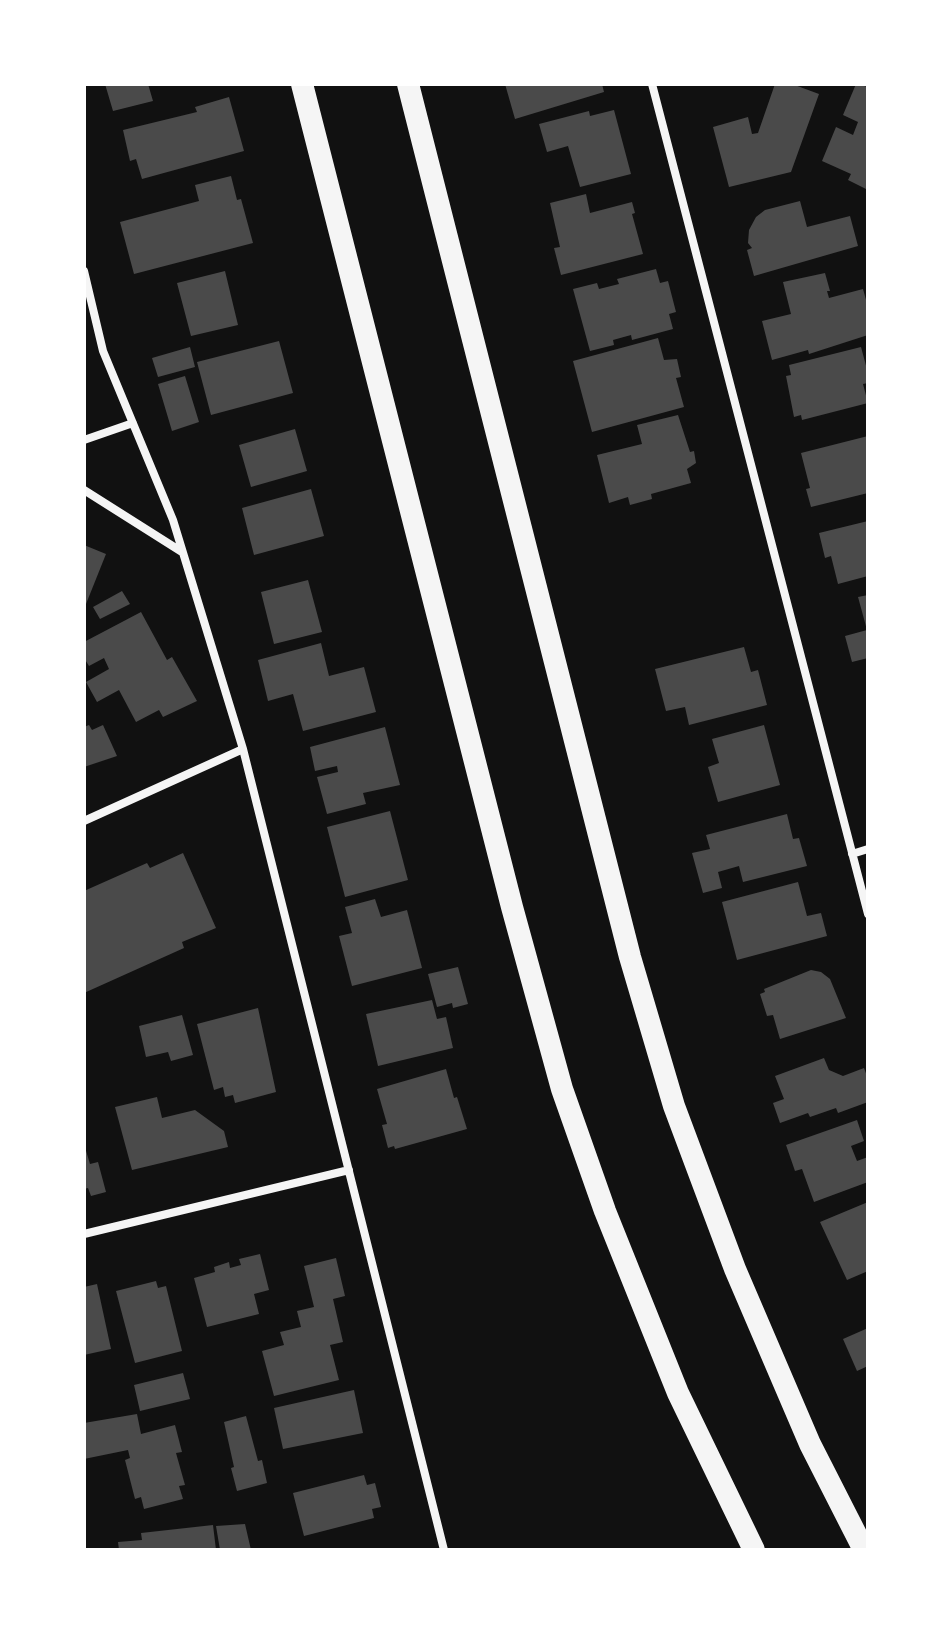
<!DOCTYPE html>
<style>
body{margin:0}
#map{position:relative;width:952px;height:1634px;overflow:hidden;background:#111;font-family:"Sofia Sans Condensed",sans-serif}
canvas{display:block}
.frame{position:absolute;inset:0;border:86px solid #fff;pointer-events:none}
</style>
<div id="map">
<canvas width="952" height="1634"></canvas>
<div class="frame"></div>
</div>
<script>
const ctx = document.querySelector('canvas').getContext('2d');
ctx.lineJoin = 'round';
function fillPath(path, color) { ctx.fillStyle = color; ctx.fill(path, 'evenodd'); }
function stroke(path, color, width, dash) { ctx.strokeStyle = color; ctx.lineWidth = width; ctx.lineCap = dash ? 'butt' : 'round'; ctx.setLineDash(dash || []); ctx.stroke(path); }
const building = new Path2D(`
 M105 84H148L153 101 113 111Z
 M505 84H602L604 92 515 119Z
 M775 84H792L819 94 791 172 729 187 713 127 748 117 752 134 758 133Z
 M856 84 868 87V190L848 180 851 174 822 161 836 127 853 135 858 122 843 115Z
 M229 97 244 151 142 179 136 159 130 161 123 130 197 112 195 107Z
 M614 110 631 174 580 187 568 146 547 152 539 124 589 111 590 116Z
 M231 176 237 200 241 199 253 243 134 274 120 222 199 201 195 185Z
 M586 194 590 213 632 202 635 213 632 214 643 254 561 275 554 248 560 247 550 203Z
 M800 201 807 227 850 216 858 246 754 276 747 250 752 248 748 243 749 230 756 217 765 210Z
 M656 269 660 283 668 281 676 312 669 314 673 329 632 340 631 335 613 340 614 345 590 351 573 289 597 283 599 289 619 284 617 279Z
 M225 271 238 325 191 336 177 283Z
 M825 273 830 291H827L829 298 863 289 868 307V335L809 354 808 350 772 360 762 321 791 314 783 282Z
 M658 338 664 360 677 359 681 377 676 378 684 407 592 432 573 361Z
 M279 341 293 393 211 415 197 362Z
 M190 347 195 367 158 377 152 358Z
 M861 347 868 373V383L863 384 868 403 802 420 801 415 794 417 786 376 791 375 789 365Z
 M185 376 199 422 172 431 158 384Z
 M678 415 690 452 694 451 696 463 687 469 691 483 651 494 652 499 630 505 628 497 609 503 597 455 642 444 637 425Z
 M295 429 307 471 251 487 239 445Z
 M868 436V493L811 507 806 489 810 488 801 453Z
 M311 489 324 536 254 555 242 508Z
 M868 521V576L838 584 831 556 825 558 819 533Z
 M84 545 106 554 84 609Z
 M308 580 322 632 274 644 261 592Z
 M122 591 130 604 100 619 93 607Z
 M868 595V658L852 662 845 636 867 630 858 597Z
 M141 612 167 660 172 657 197 701 163 717 159 710 136 722 119 690 97 702 86 682 109 669 104 658 89 666 84 658V642Z
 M321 643 329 676 364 667 376 712 303 731 293 694 268 701 258 660Z
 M744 647 751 672 758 670 767 705 689 725 685 707 666 711 655 669Z
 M89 725 92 730 103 725 117 756 84 767V727Z
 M764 725 780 785 718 802 708 767 719 763 712 739Z
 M385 727 400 785 363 793 366 804 327 814 317 777 338 772 337 766 315 771 310 747Z
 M390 811 408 880 345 897 327 827Z
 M787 814 793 839 799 838 807 866 743 882 739 866 718 872 722 888 703 893 692 853 710 849 706 835Z
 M183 853 216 928 182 942 184 948 84 993V891L147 863 150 868Z
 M798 882 807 916 821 913 827 936 737 960 722 902Z
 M375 899 381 917 407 910 422 968 352 986 339 936 352 933 345 907Z
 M458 967 468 1004 453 1008 452 1003 437 1007 428 974Z
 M811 970 821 972 830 979 846 1018 780 1039 773 1015 767 1016 760 994 765 992 764 989Z
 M432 1000 437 1019 446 1017 453 1048 378 1066 366 1014Z
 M258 1008 276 1092 235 1103 233 1095 225 1097 223 1087 214 1090 197 1024Z
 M182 1015 193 1055 171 1061 168 1052 146 1057 139 1026Z
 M824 1058 829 1070 843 1076 864 1068 868 1079V1102L838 1113 836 1108 810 1117 808 1113 780 1123 773 1103 784 1099 775 1076Z
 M446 1069 454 1098 457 1097 467 1129 395 1149 394 1146 388 1148 382 1125 387 1124 377 1089Z
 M157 1097 162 1118 195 1110 224 1131 228 1147 132 1170 115 1107Z
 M857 1120 864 1141 851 1146 857 1161 868 1157V1182L814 1202 802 1169 795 1171 786 1145Z
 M84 1144 90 1164 98 1162 106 1192 91 1196 88 1188 84 1189Z
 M868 1202V1271L847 1280 820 1222Z
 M260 1254 269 1290 254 1294 259 1314 207 1327 194 1278 215 1272 214 1267 229 1262 230 1268 241 1265 239 1259Z
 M336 1258 345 1296 333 1299 343 1342 330 1345 339 1380 274 1396 262 1351 284 1345 280 1332 301 1327 297 1311 314 1307 304 1266Z
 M156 1281 158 1288 166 1286 182 1351 135 1363 116 1291Z
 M97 1284 111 1349 84 1355V1287Z
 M868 1328V1366L857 1371 843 1339Z
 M183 1373 190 1399 140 1411 134 1385Z
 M354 1390 363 1433 283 1449 274 1408Z
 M137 1414 141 1434 175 1425 182 1452 176 1453 185 1485 179 1486 183 1499 144 1509 141 1497 135 1499 125 1460 130 1458 128 1450 84 1459V1423Z
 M246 1416 258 1461 262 1460 267 1483 237 1491 231 1468 234 1467 224 1422Z
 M364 1475 367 1485 375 1483 381 1507 372 1509 374 1518 304 1536 293 1493Z
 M245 1524 251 1550H220L216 1526Z
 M213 1525 216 1550H119L118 1542 142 1540 141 1533Z`);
const minor = new Path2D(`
 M652 84 868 914
 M84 271 103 351 173 520 243 749 444 1550
 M84 440 133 423
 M84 490 182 552
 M84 821 243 749
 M852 854 868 849
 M84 1234 349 1170`);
const trunk = new Path2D(`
 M302 84 512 907 562 1089 605 1211 678 1393 754 1550
 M408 84 630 957 674 1106 735 1269 810 1444 864 1550`);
fillPath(building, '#4a4a4a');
stroke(minor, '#f5f5f5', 8);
stroke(trunk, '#f5f5f5', 22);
</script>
